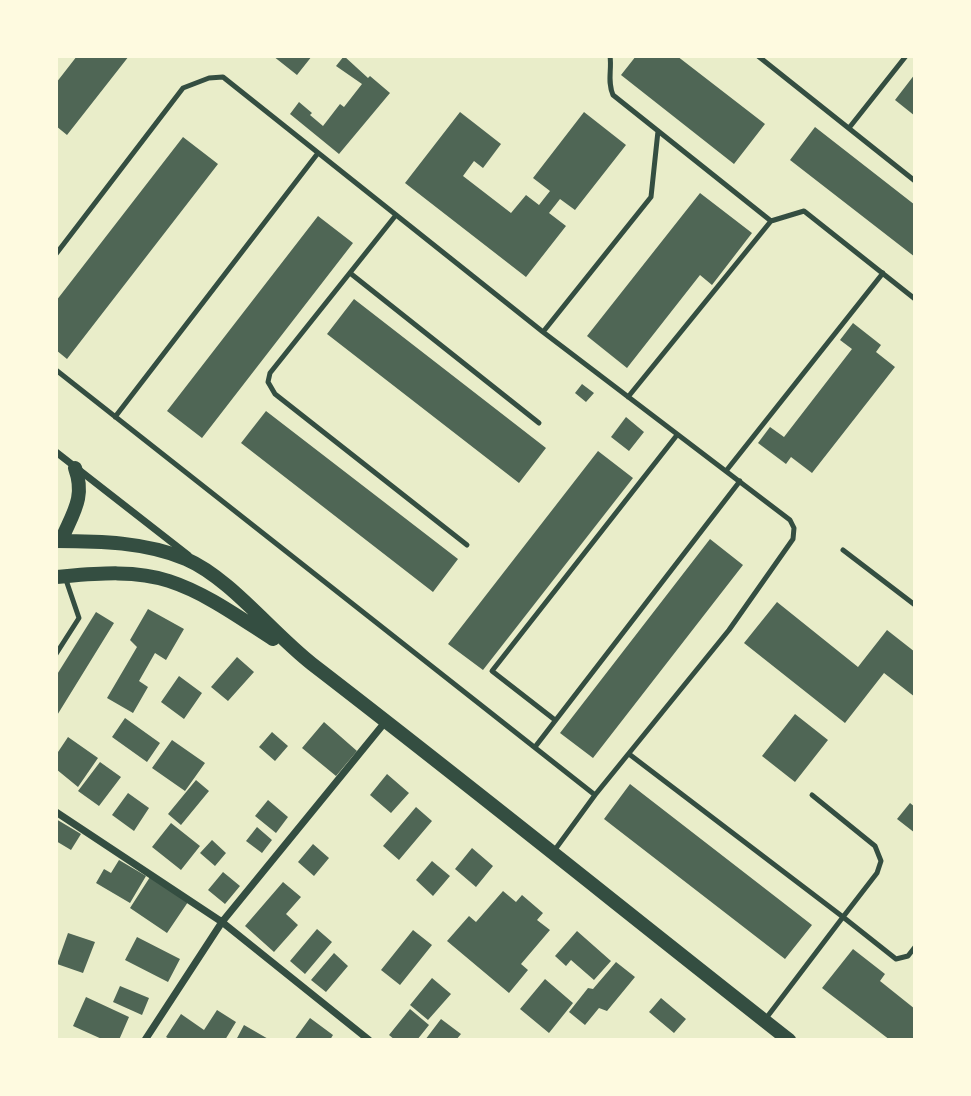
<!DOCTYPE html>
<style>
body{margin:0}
#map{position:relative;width:971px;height:1096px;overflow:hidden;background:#e9edc9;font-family:Raleway,sans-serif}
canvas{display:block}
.frame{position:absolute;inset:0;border:58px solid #fefae0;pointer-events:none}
</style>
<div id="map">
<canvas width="971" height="1096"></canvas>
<div class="frame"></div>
</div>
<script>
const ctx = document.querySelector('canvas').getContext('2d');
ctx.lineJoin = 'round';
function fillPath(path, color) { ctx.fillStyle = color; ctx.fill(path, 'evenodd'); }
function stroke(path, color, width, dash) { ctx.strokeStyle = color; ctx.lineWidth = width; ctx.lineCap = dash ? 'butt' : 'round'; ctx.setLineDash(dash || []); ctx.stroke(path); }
const building = new Path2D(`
 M77 56H129L67 135 56 126V83Z
 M273 56H312L297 75Z
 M344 56 368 78 370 76 390 93 339 154 290 114 299 102 312 113 310 115 323 126 340 104 344 107 362 84 336 66Z
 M636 56H677L765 124 734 164 621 75Z
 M915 74V116L895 100Z
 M460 112 501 144 483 168 474 161 463 176 511 213 526 195 539 205 550 191 533 178 584 112 626 145 575 210 560 199 549 213 566 226 526 277 405 183Z
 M815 127 915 205V257L790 160Z
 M183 137 218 164 67 359 56 350V301Z
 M700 193 752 233 712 285 700 275 627 368 587 336Z
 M318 216 353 243 202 438 167 411Z
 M354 299 546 448 519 483 327 334Z
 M853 323 881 345 876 352 895 367 812 473 791 457 786 464 758 443 770 427 784 437 852 349 840 340Z
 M582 384 594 393 586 402 575 393Z
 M266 411 458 559 433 592 241 443Z
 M626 417 644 432 629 451 611 437Z
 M598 451 633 478 483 670 448 644Z
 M710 539 743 565 593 758 560 733Z
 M777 602 858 667 887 630 915 652V697L884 673 845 723 744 643Z
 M148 609 184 629 166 660 155 653 139 681 148 687 133 713 107 698 137 647 130 640Z
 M96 612 114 623 56 717V676Z
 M237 657 254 672 228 701 211 687Z
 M179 676 202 693 184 719 161 702Z
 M795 714 828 740 795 782 762 756Z
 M125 718 160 743 147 762 112 737Z
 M324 722 357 751 336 776 302 748Z
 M272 732 288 746 275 761 259 747Z
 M68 737 98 758 78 787 56 769V755Z
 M172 740 205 763 185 791 152 768Z
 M100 762 121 777 99 806 78 791Z
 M387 774 409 793 391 813 370 795Z
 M196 780 209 791 181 825 168 814Z
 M630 784 812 925 785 959 604 819Z
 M128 793 149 808 134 831 112 815Z
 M268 800 288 817 276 833 255 816Z
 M910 803 915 807V833L897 819Z
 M416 807 432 821 399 860 383 846Z
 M56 819 81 834 71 850 56 841Z
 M171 823 200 846 181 870 152 847Z
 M257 827 272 840 262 853 246 841Z
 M212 840 226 853 215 866 200 853Z
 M313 844 329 858 314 876 298 862Z
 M472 848 493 866 476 887 455 869Z
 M119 860 146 876 130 903 96 883 104 869 111 873Z
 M432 861 450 876 433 896 416 880Z
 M223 872 240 886 225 904 208 890Z
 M150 877 188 902 167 933 130 908Z
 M283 882 301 897 286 914 298 925 274 952 245 926Z
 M503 891 516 902 522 895 543 913 537 920 550 930 521 964 528 970 509 993 447 941 469 916 476 922Z
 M317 929 332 942 305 974 290 961Z
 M413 930 432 945 400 985 381 970Z
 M577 931 611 961 594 980 571 960 566 966 555 956Z
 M68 933 95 942 83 973 57 964Z
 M137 937 180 959 168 982 125 960Z
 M853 949 885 974 880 981 915 1009V1040H890L822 988Z
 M334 953 348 966 326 992 311 980Z
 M616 962 635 977 607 1011 599 1008 585 1025 569 1012 588 988 593 989Z
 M432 978 451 994 428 1020 410 1005Z
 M545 979 573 1003 549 1033 520 1009Z
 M120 986 149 998 142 1015 113 1002Z
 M86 997 129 1017 119 1040H104L73 1026Z
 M661 998 686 1019 674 1033 649 1012Z
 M410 1009 429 1025 417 1040H395L389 1035Z
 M217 1010 236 1022 225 1040H171L166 1037 181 1014 204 1030Z
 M310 1018 333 1035 330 1040H294Z
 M441 1019 461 1034 456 1040H425Z
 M244 1025 270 1040H236Z`);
const service = new Path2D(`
 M610 56C612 70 607 81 613 95L771 221
 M758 56 915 181
 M849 128 906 56
 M396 215 270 373 268 382 275 394 467 545
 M56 254 183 88 209 78 223 77 543 332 790 520 794 528 793 539 729 630 595 795
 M350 273 539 423
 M543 332 651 197 658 131
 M56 370 595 795 554 851
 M628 397 771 221 804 211 915 299
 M115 417 318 153
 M726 471 883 273
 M843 550 915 605
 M56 654 79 618 65 577
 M555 720 492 671 677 435
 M535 747 740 481
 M629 754 843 917 877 873 881 861 875 846 812 795
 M764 1021 843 917 896 959 908 956 915 947`);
const minor = new Path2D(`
 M56 452 188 555
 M56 812 222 922 369 1040
 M145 1040 222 922 386 721`);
const secondary = new Path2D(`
 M56 538 61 541C72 514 86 498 75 468
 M56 541C100 541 145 542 186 559 230 578 272 633 312 664 472 787 630 915 789 1040
 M56 577C92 574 134 569 169 581 206 593 240 618 273 639`);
fillPath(building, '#4f6655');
stroke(service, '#344e41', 5);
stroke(minor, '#344e41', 7);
stroke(secondary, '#344e41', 14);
</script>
